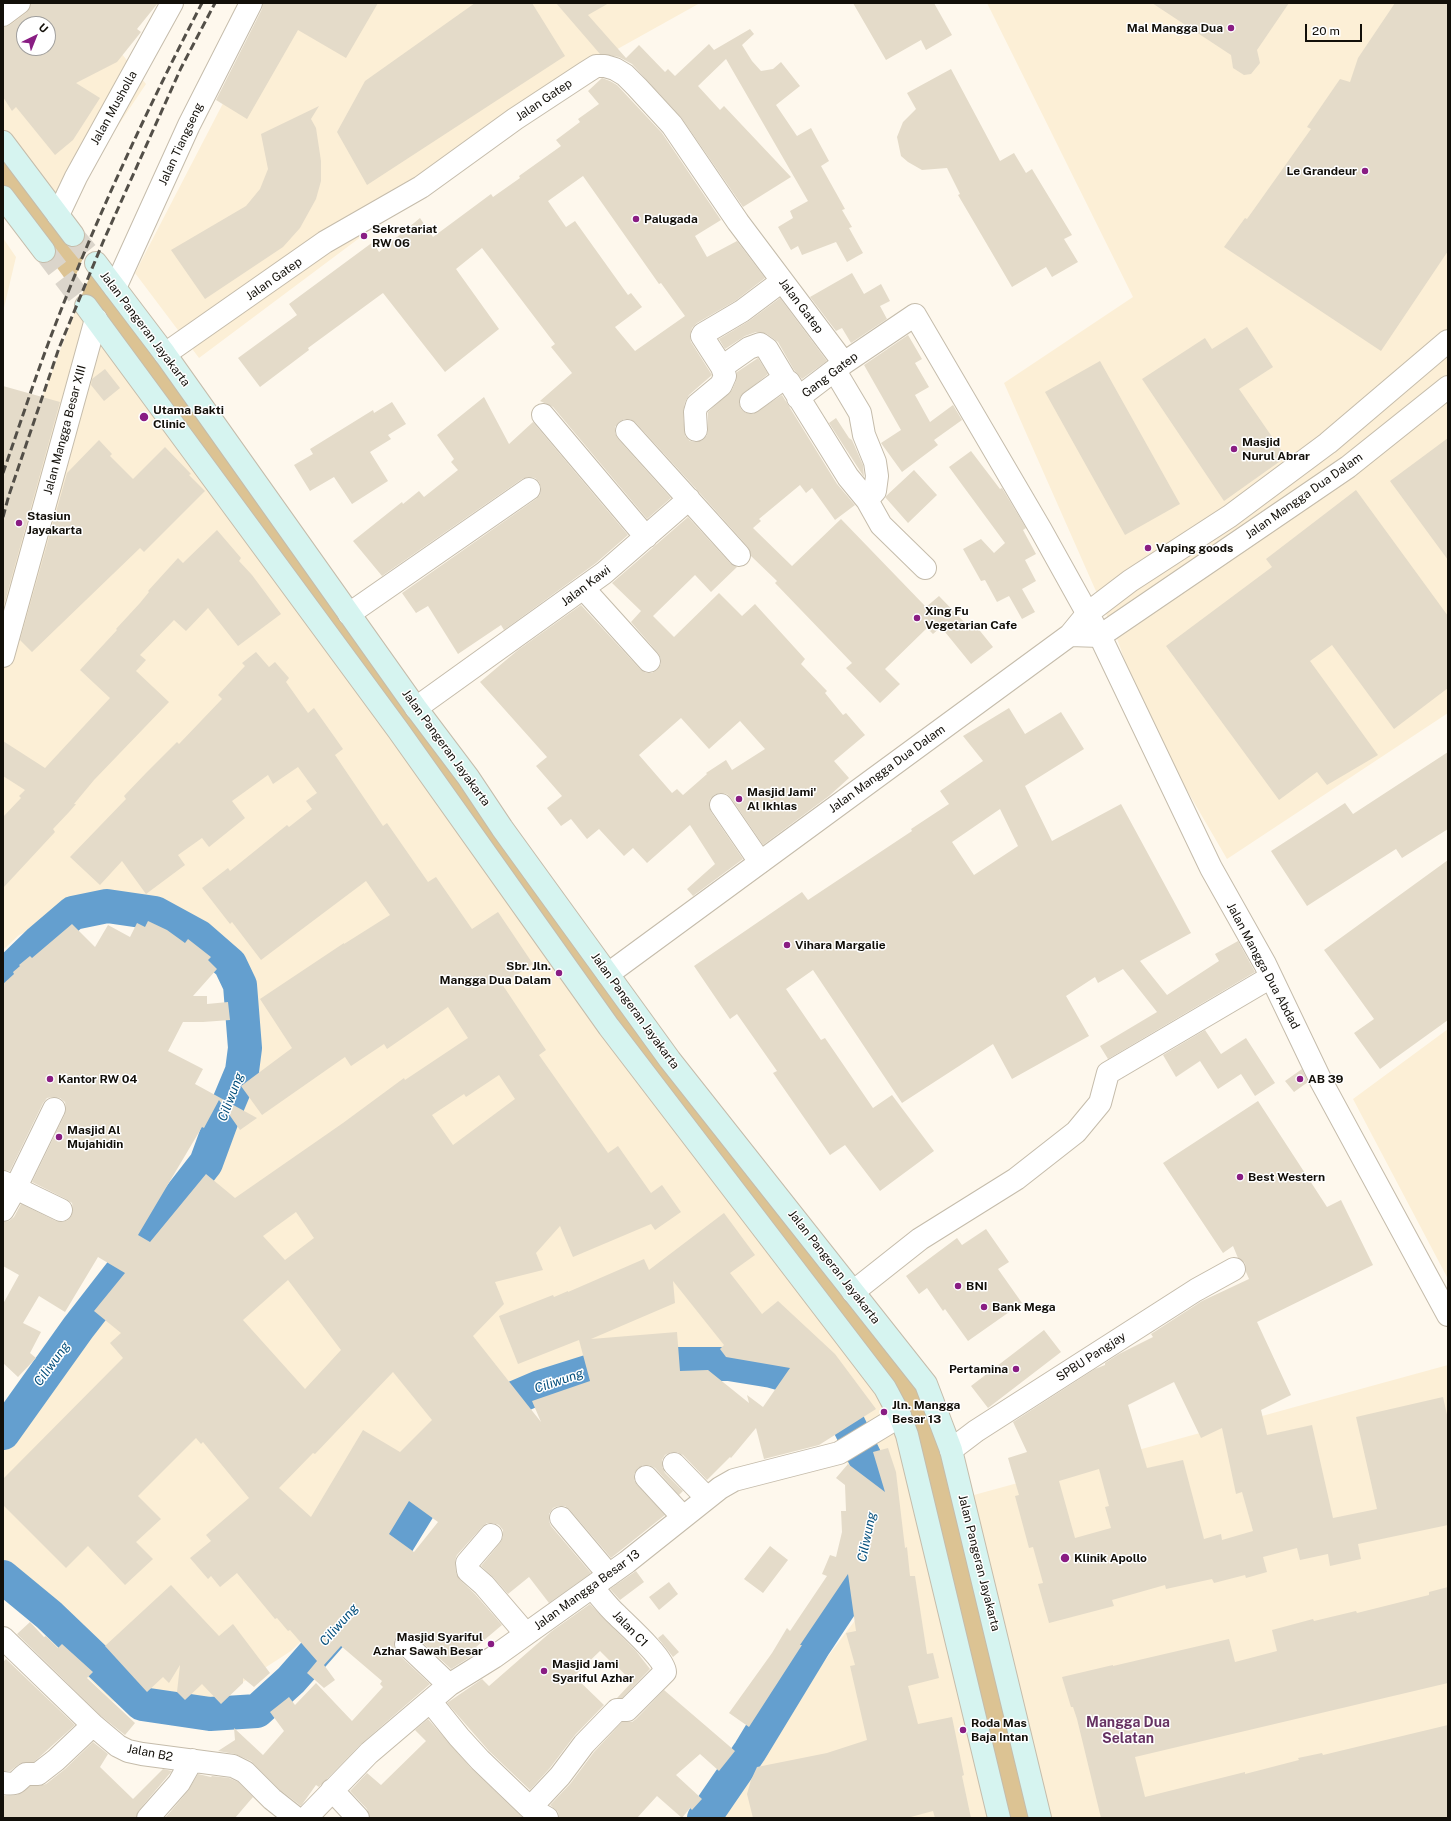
<!DOCTYPE html>
<style>
body{margin:0}
#map{position:relative;width:1451px;height:1821px;overflow:hidden;background:#fef8ed;font-family:"Public Sans",sans-serif}
canvas{display:block}
.frame{position:absolute;inset:0;border:4px solid #120f09;pointer-events:none}
.north{position:absolute;left:16px;top:16px;width:40px;height:40px;box-sizing:border-box;background:#fff;border:1px solid #a09f9d;border-radius:50%;rotate:43deg;font-size:11px;font-weight:700;line-height:16px;text-align:center;color:#120f09}
.north::after{content:'';display:block;margin:auto;width:14px;height:18px;background:#891d83;clip-path:polygon(50% 0,100% 100%,50% 72%,0 100%)}
.scale{position:absolute;left:1305px;top:24px;width:57px;height:18px;box-sizing:border-box;border:2px solid #120f09;border-top:0;padding-left:5px;font-size:12px;line-height:14px;white-space:nowrap;color:#120f09;-webkit-text-stroke:3px #fff;paint-order:stroke}
</style>
<div id="map">
<canvas width="1451" height="1821"></canvas>
<div class="frame"></div>
<div class="north">U</div>
<div class="scale">20 m</div>
</div>
<script>
const ctx = document.querySelector('canvas').getContext('2d');
ctx.lineJoin = 'round';
function fillPath(path, color) { ctx.fillStyle = color; ctx.fill(path, 'evenodd'); }
function stroke(path, color, width, dash) { ctx.strokeStyle = color; ctx.lineWidth = width; ctx.lineCap = dash ? 'butt' : 'round'; ctx.setLineDash(dash || []); ctx.stroke(path); }
function write(font, color, halo, rows, align = 'center') {
  ctx.font = font + ' "Public Sans",sans-serif'; ctx.lineWidth = 3; ctx.setLineDash([]); ctx.textBaseline = 'middle'; ctx.strokeStyle = halo; ctx.fillStyle = color; for (const [text, x, y, turn = 0] of rows) {
    ctx.save(); ctx.translate(x, y); ctx.rotate((+turn || 0) * Math.PI / 180); ctx.textAlign = isNaN(turn) ? turn : align; if (halo) ctx.strokeText(text, 0, 0); ctx.fillText(text, 0, 0); ctx.restore();
  }
}
const built = new Path2D(`
 M3 3H81L146 84 58 215 3 141ZM24 24H48V48H24Z
 M275 3H700L596 61 199 358 135 273Z
 M987 3H1448V713L1227 859 1142 713 1118 641 1004 383 1133 297Z
 M3 238 16 257 3 312Z
 M80 299 885 1388 999 1818H707L862 1611 873 1544 833 1420 748 1370 667 1366 524 1386 473 1396 352 1591 291 1651 181 1722 112 1701 3 1594V1439L234 1127 245 995 190 942 95 901 19 935 3 950V526L23 447Z
 M1448 1029V1279L1353 1099Z
 M1448 1365V1818H1040L963 1498Z`);
const green = new Path2D(`
 M3 142 86 251 71 287 3 193Z
 M96 263 389 670 926 1384 1040 1818H999L907 1435 80 299Z`);
const river = new Path2D(`
 M3 977 39 942 73 913 107 906 155 913 199 937 230 964 240 985 245 1048 242 1071 224 1114 206 1163 78 1328 3 1433
 M487 1427 512 1399 540 1387 594 1370 654 1364H729L772 1371 808 1381 846 1419 872 1472 874 1515 858 1579 815 1644 750 1751 704 1818
 M3 1577 49 1615 142 1704 210 1714 257 1711 291 1680 343 1621
 M374 1581 436 1480 445 1469`);
const building = new Path2D(`
 M31 3H158L137 29 141 32 117 62 76 83 100 98 73 140 55 155 16 107 12 111 3 97V27L10 25 26 13 30 8ZM24 24H48V48H24Z
 M263 3H378L346 58 298 30 247 119 216 100 262 9Z
 M475 3H532L565 56 367 185 337 132 365 81Z
 M556 3H609L588 15 626 58 639 45 665 72 668 69 675 76 709 44 714 50 750 29 754 34 742 45 752 61 761 71 773 69 781 62 800 86 776 105 797 136 811 128 829 161 821 166 845 209 842 210 852 227 849 228 863 253 847 262 836 242 802 255 798 246 791 250 778 227 793 218 790 211 808 201 726 59 698 86 720 110 724 106 791 177 743 207 681 117 632 64 619 57 600 54Z
 M853 3H934L952 35 926 50 921 40 886 60Z
 M1152 3H1289L1257 50 1260 63 1251 74 1244 75 1233 68 1231 55Z
 M1395 3H1448V251L1381 351 1224 247 1245 218 1247 219 1311 129 1307 127 1340 79 1350 82 1358 58Z
 M951 69 1000 161 1014 153 1026 173 1032 169 1072 235 1064 239 1078 262 1052 277 1046 267 1012 287 958 195 960 194 947 168 922 170 908 162 901 156 897 137 903 122 916 109 907 93Z
 M602 78 610 81 617 85 662 133 721 220 695 236 707 257 737 241 765 278 735 301 697 323 692 328 690 336 691 342 712 375 689 395 685 402 683 413 685 436 690 441 696 442 703 440 707 435 708 430V412L732 390 736 381 737 372 758 358 768 374 740 397 739 403 741 409 746 413 753 414 782 395 837 484 855 505 835 520 812 488 806 493 800 485 759 519 761 521 753 528 792 566 841 519 926 607 939 596 967 625 972 621 993 647 971 664 941 627 933 634 927 628 885 669 900 684 880 703 846 668 852 663 775 583 777 581 751 556 748 547 698 491 636 423 630 419H624L619 422 615 427V433L618 439 671 498 647 519 553 407 540 401 572 373 551 347 555 344 482 248 456 269 499 329 445 372 383 293 308 348 309 350 260 387 238 358 297 315 289 304 373 242 379 252 420 218 433 237 491 194 493 197 520 178 519 176 561 146 556 140 580 122 578 119 599 104 588 91ZM583 176 659 284 661 283 685 316 635 351 615 327 642 307 631 293 628 295 575 221 566 227 548 201Z
 M319 106 311 119 316 128 321 161V181L316 199 300 228 283 247 205 299 171 250 246 206 260 189 268 169 261 134Z
 M852 273 864 294 881 284 890 301 880 306 887 319 851 343 842 328 836 331 810 297Z
 M780 298 827 361 802 379 794 370 778 342 767 334 756 332 745 336 725 349 719 339 749 321Z
 M1247 327 1273 367 1239 389 1286 457 1224 501 1142 379 1205 338 1212 349Z
 M908 335 922 359 915 363 929 387 915 395 930 422 953 405 962 420 934 440 938 445 902 472 881 443 901 430 864 365Z
 M1100 361 1180 504 1125 535 1045 392Z
 M105 369 120 388 104 401 91 385 92 379Z
 M3 386 60 402 3 609Z
 M484 397 509 444 533 422 628 535 596 563 504 630 501 625 458 654 428 606 416 613 402 593 536 499 540 495 541 488 539 482 535 478 528 477 522 479 382 576 353 541 402 502 403 504 419 491 424 497 458 470 451 462 454 459 437 435Z
 M392 402 406 424 388 435 391 439 370 452 388 481 352 504 334 477 310 491 294 465 313 454 310 449 373 410 374 413Z
 M836 418 849 438 852 440 863 465 864 477 829 423Z
 M1448 438V560L1390 481Z
 M99 440 112 454 110 456 133 479 165 447 191 474 189 475 205 491 144 552 140 548 32 652 20 640 67 473Z
 M971 451 1000 489 1002 488 1026 528 1023 530 1036 554 1025 560 1036 581 1022 589 1035 612 1022 619 1009 596 997 602 985 580 981 581 963 549 981 539 994 553 1005 543 949 467Z
 M914 470 937 495 908 523 885 497Z
 M1356 490 1448 616V688L1394 729 1332 645 1310 661 1378 755 1327 785 1317 772 1279 800 1166 646 1272 567 1266 559Z
 M688 517 730 563 737 567 711 592 695 575 653 616 674 637 719 593 742 616 755 604 805 659 801 664 827 691 825 693 843 715 846 713 865 735 834 761 849 778 829 796 763 845 731 798 727 794 720 793 714 795 710 799 709 806 711 812 743 859 693 896 687 889 715 864 690 825 647 863 633 848 624 856 599 829 587 839 571 819 561 826 547 808 562 796 536 766 547 757 480 682 518 650 581 605 640 669 646 673H652L657 670 661 664V658L658 653 631 622 641 611 612 583ZM681 718 709 749 740 721 765 749 732 770 726 760 706 773 707 774 683 795 677 789 672 793 639 755Z
 M217 530 241 558 239 561 252 575 281 614 238 646 208 608 186 631 174 620 140 655 146 660 136 671 169 702 94 780 74 804H76L70 811 53 829 55 832 3 888V817L21 798 19 796 25 790 3 776V741L45 768 110 698 80 670 117 630 116 629 140 603 149 592 148 591 178 558 183 563Z
 M256 652 269 667 275 662 289 678 286 682 308 713 314 708 343 749 335 755 383 826 387 823 428 882 436 877 472 929 498 912 533 964 502 984 546 1050 539 1055 608 1153 618 1146 651 1193 662 1185 681 1212 655 1230 651 1224 573 1257 560 1226 536 1253 543 1270 495 1282 504 1304 473 1336 541 1422 532 1401 590 1381 579 1340 518 1364 499 1316 553 1295 554 1297 568 1291V1292L644 1259 649 1270 724 1213 755 1255 730 1273 762 1314 778 1301 835 1354 876 1409 819 1445 764 1459 756 1428 731 1458 730 1457 707 1480 683 1455 677 1452H671L665 1455 662 1460V1467L665 1473 683 1491 679 1495 655 1468 649 1465H643L638 1468 634 1474V1480L637 1485 665 1515 611 1558 570 1510 565 1506H558L553 1508 549 1514V1521L551 1526 591 1573 549 1603 529 1577 508 1594 493 1577 481 1566 500 1543 503 1537V1530L499 1525 493 1523H487L482 1527 457 1555 455 1560 456 1573 460 1580 475 1594 502 1625 476 1647 479 1650 475 1654 451 1669 414 1635 409 1632H402L397 1635 394 1641V1648L397 1653 430 1684 361 1744 319 1787 316 1785 301 1806 280 1790 251 1761 235 1754 218 1751 235 1740 234 1728 263 1755 284 1731 270 1712 289 1697 295 1705 316 1683 352 1721 383 1687 380 1684 382 1681 341 1646 324 1665 335 1680 324 1688 307 1673 317 1661 290 1630 288 1631 277 1618 275 1619 237 1573 220 1587 211 1576 208 1579 190 1558 211 1541 206 1535 249 1498 203 1442 201 1444 196 1438 138 1496 161 1519 136 1542 153 1559 125 1585 88 1546 66 1568 3 1505V1479L123 1358 110 1343 121 1333 94 1311 125 1273 98 1257 65 1312 39 1296 23 1323 41 1332 30 1353 36 1358 18 1377 3 1363V1304L19 1275 3 1266V1222L9 1221 14 1217 21 1204 56 1221 62 1222 68 1220 72 1215 73 1209 72 1203 66 1199 32 1182 65 1114 66 1108 65 1102 60 1098 53 1097 47 1098 43 1103 10 1171 3 1170V984L14 974 13 972 20 966 19 965 30 956 32 958 72 924 95 947 108 925 130 937 137 923 145 927 148 921 167 930 185 943 188 939 211 957 208 960 217 969 193 996H207V1004L228 1002 230 1020 203 1022H183L168 1051 203 1069 195 1084 257 1118 240 1130 219 1100 204 1128 202 1127 138 1235 150 1242 206 1174 235 1198 343 1123 404 1078 405 1080 468 1038 448 1007 387 1049 384 1044 351 1066 345 1057 262 1115 241 1086 292 1048 260 999 344 943V944L390 915 366 881 261 960 232 922 230 924 202 888 228 868 230 871 287 825 289 827 312 809 306 801 317 793 298 767 273 784 268 775 232 801 245 818 209 847 202 838 178 855 185 865 146 894 122 861 100 885 70 857 126 799 124 796 147 772 177 742 179 744 222 699 218 695 245 666 242 663ZM499 1075 515 1099 453 1145 432 1115 464 1094 466 1097ZM296 1212 314 1238 285 1260 263 1236ZM288 1280 341 1350 305 1389 243 1320ZM673 1281 724 1345 720 1349 726 1357 790 1368 763 1407 747 1395 749 1403 708 1370 680 1371 677 1332 591 1339 675 1303ZM393 1372 432 1420 400 1452 363 1430 311 1517 279 1488 313 1453 315 1454ZM409 1501 438 1522 414 1552 389 1534Z
 M1009 708 1025 734 1061 712 1084 749 1025 786 1052 841 1121 804 1191 933 1140 961 1167 995 1219 961 1215 954 1238 941 1255 972 1108 1059 1100 1046 1157 1012 1123 969 1098 983 1095 977 1066 996 1089 1036 1012 1079 993 1044 902 1103 813 970 786 989 821 1040 825 1038 873 1108 892 1095 934 1151 880 1191 845 1145 830 1155 773 1073 777 1071 737 1014 730 1019 694 966 802 892 808 900 912 831 911 829 949 804 940 791 983 761 963 736ZM1000 809 1018 846 974 875 952 842Z
 M1448 752V829L1402 858 1396 849 1307 906 1271 851 1345 803 1353 814Z
 M1448 860V1020L1380 1069 1354 1033 1374 1019 1324 950Z
 M1205 1030 1221 1054 1246 1038 1275 1083 1255 1096 1241 1074 1218 1089 1200 1061 1176 1077 1163 1055Z
 M1302 1069 1308 1082 1294 1092 1285 1081Z
 M1258 1101 1327 1207 1341 1200 1373 1265 1257 1322 1291 1395 1261 1410 1267 1435 1312 1425 1333 1518 1377 1509 1356 1417 1443 1397 1448 1419V1525L1358 1544 1361 1559 1330 1566 1328 1554 1300 1560 1297 1548 1263 1557 1267 1572 1246 1578 1245 1575 1214 1583 1212 1579 1166 1589 1165 1585 1112 1600 1114 1606 1049 1623 1038 1584 1043 1583 1033 1547 1029 1548 1015 1496 1019 1495 1008 1458 1027 1452 1013 1422 1095 1369 1105 1365V1363L1119 1354 1153 1337 1151 1334 1202 1301 1249 1279 1246 1272 1245 1263 1238 1258 1233 1246 1223 1253 1163 1163ZM1174 1382 1201 1438 1222 1428 1236 1494 1242 1492 1253 1531 1222 1540 1221 1534 1204 1539 1183 1460 1147 1468 1128 1405ZM1099 1469 1109 1506 1105 1507 1111 1528 1075 1538 1059 1481Z
 M986 1229 1009 1262 998 1269 1022 1303 968 1341 945 1309 943 1311 927 1288 919 1294 906 1276 957 1238 962 1245Z
 M1044 1330 1061 1352 988 1408 971 1386Z
 M888 1448 896 1472 905 1548 907 1547 910 1576H915L927 1654 933 1653 939 1678 908 1686 918 1724 952 1717 964 1775 962 1776 971 1818H935L933 1811 907 1818H753L747 1794 751 1780 757 1767 827 1753 867 1740 850 1666 855 1665 846 1633 856 1631 848 1574 800 1645H802L749 1727 729 1713 772 1653 787 1628 790 1631 827 1576 822 1574 830 1555 836 1557 842 1532 841 1511H846L845 1485 836 1478 848 1464 885 1492 873 1452Z
 M770 1546 788 1560 763 1593 744 1579Z
 M636 1571 644 1582 620 1600 610 1589Z
 M669 1582 678 1594 659 1610 649 1597Z
 M171 1585 219 1636 233 1624 270 1673 254 1687 243 1678V1683L221 1704 202 1684 185 1700 177 1692 180 1665 169 1683 163 1677 147 1692 105 1646Z
 M1448 1587V1683L1135 1757 1145 1797 1245 1772V1774L1299 1760 1298 1758 1322 1753 1323 1755 1448 1725V1818H1101L1077 1719 1073 1707H1071L1062 1677 1113 1665V1666L1229 1639 1235 1662 1277 1651 1272 1630 1313 1619 1314 1621 1356 1611 1357 1613 1429 1595V1592Z
 M590 1604 636 1651 650 1669 622 1698H617L632 1682 612 1661 611 1662 600 1651 574 1676 604 1705 575 1735 550 1768 530 1790 489 1751 447 1703 482 1679 489 1686 552 1631Z
 M30 1622 44 1637 46 1636 58 1648 62 1644 93 1672 87 1678 135 1723 125 1735 101 1716 17 1634Z
 M663 1634 679 1652 673 1657 658 1638Z
 M6 1659 75 1725 34 1762 19 1764 10 1771H3V1662Z
 M664 1690 735 1751 719 1771 700 1754 676 1775 702 1799 692 1810 690 1808 682 1818 657 1796 637 1818H559L558 1812 550 1805 570 1784 594 1752 622 1722H632L636 1719Z
 M428 1719 471 1768 523 1818H370L367 1809 350 1791 367 1773 381 1785 426 1741 415 1730Z
 M93 1742 108 1754 100 1767 133 1799 163 1769 172 1771 139 1810 136 1818H3V1796L17 1795 30 1786H38L46 1784 65 1769Z
 M198 1774 211 1777 212 1776 229 1778 238 1782 253 1797 235 1818H165L188 1791Z`);
const secondaryTunnel = new Path2D(`
 M73 235 96 263
 M44 251 86 306`);
const minor = new Path2D(`
 M3 15 19 3
 M58 215 76 177 172 3
 M165 354 325 242 421 187 515 119 585 73 596 66H605L615 69 625 75 637 87 672 125 738 222 844 363
 M722 367 749 348 760 344 767 349 785 379
 M835 371 860 413 864 435 875 462 877 476 875 491 867 500
 M798 398 844 363 915 315 1041 530 1100 636 1211 868 1265 964 1321 1081 1448 1315
 M751 402 780 381 785 379 789 382 848 477 867 500 881 525 925 568
 M543 415 646 537
 M696 430 695 412 697 405 721 385 725 376 722 367 702 336 703 334 742 311 782 281
 M627 431 739 555
 M584 589 649 661
 M349 614 529 489
 M3 656 96 319
 M416 708 604 573 689 499
 M721 805 760 862
 M3 1182 61 1210
 M3 1210 15 1189 54 1109
 M853 1292 920 1239 1016 1179 1076 1132 1100 1103 1108 1073 1271 977
 M951 1450 976 1431 1196 1290 1234 1269
 M674 1464 707 1498
 M646 1477 683 1517
 M561 1518 609 1575
 M491 1535 467 1563 468 1571 484 1585 526 1634
 M3 1638 93 1725 118 1746 128 1751 142 1754 233 1766 245 1772 272 1799 296 1818
 M406 1644 449 1685
 M430 1701 459 1737 480 1760 530 1808 560 1776 584 1744 617 1710H627L665 1672C665 1659 627 1625 617 1615 608 1607 600 1596 592 1587
 M3 1783C19 1785 15 1782 26 1774H38L56 1760 93 1725
 M332 1790 358 1818
 M530 1808 547 1818
 M148 1818 179 1783 192 1760
 M306 1818 369 1753 449 1685 494 1657 627 1562 720 1488 734 1480 839 1453 900 1416`);
const tertiary = new Path2D(`
 M115 288 189 125 251 3
 M1070 635 1100 636 1348 467 1448 387
 M608 974 1070 635 1088 613 1130 581 1230 516 1328 443 1448 341`);
const secondary = new Path2D(`
 M3 142 73 235
 M3 197 44 251
 M96 263 165 354 416 708 468 777 502 828 670 1060 926 1384 951 1450 1040 1818
 M86 306 398 730 609 1027 885 1388 900 1416 907 1435 999 1818`);
const rail = new Path2D(`
 M3 473C18 430 32 387 48 344 91 229 145 113 202 3
 M3 517 9 495 59 348 103 242 181 68 215 3`);
const markers = [
 [1231,28,4,"#891d83"],
 [1365,171,4,"#891d83"],
 [636,219,4,"#891d83"],
 [364,236,4,"#891d83"],
 [144,417,5,"#891d83"],
 [1234,449,4,"#891d83"],
 [19,523,4,"#891d83"],
 [1148,548,4,"#891d83"],
 [917,618,4,"#891d83"],
 [739,799,4,"#891d83"],
 [787,945,4,"#891d83"],
 [559,973,4,"#891d83"],
 [50,1079,4,"#891d83"],
 [1300,1079,4,"#891d83"],
 [59,1137,4,"#891d83"],
 [1240,1177,4,"#891d83"],
 [958,1286,4,"#891d83"],
 [984,1307,4,"#891d83"],
 [1016,1369,4,"#891d83"],
 [884,1412,4,"#891d83"],
 [1065,1558,5,"#891d83"],
 [491,1644,4,"#891d83"],
 [544,1671,4,"#891d83"],
 [963,1730,4,"#891d83"]
];
const poiNames = [
 ["Mal Mangga Dua",1223,28,"right"],
 ["Le Grandeur",1357,171,"right"],
 ["Palugada",644,219],
 ["Sekretariat",372,229],
 ["RW 06",372,243],
 ["Utama Bakti",153,410],
 ["Clinic",153,424],
 ["Masjid",1242,442],
 ["Nurul Abrar",1242,456],
 ["Stasiun",27,516],
 ["Jayakarta",27,530],
 ["Vaping goods",1156,548],
 ["Xing Fu",925,611],
 ["Vegetarian Cafe",925,625],
 ["Masjid Jami'",747,792],
 ["Al Ikhlas",747,806],
 ["Vihara Margalie",795,945],
 ["Sbr. Jln.",551,966,"right"],
 ["Mangga Dua Dalam",551,980,"right"],
 ["Kantor RW 04",58,1079],
 ["AB 39",1308,1079],
 ["Masjid Al",67,1130],
 ["Mujahidin",67,1144],
 ["Best Western",1248,1177],
 ["BNI",966,1286],
 ["Bank Mega",992,1307],
 ["Pertamina",1008,1369,"right"],
 ["Jln. Mangga",892,1405],
 ["Besar 13",892,1419],
 ["Klinik Apollo",1074,1558],
 ["Masjid Syariful",483,1637,"right"],
 ["Azhar Sawah Besar",483,1651,"right"],
 ["Masjid Jami",552,1664],
 ["Syariful Azhar",552,1678],
 ["Roda Mas",971,1723],
 ["Baja Intan",971,1737]
];
const streetNames = [
 ["Jalan Gatep",544,100,-34],
 ["Jalan Musholla",114,108,-61],
 ["Jalan Tiangseng",181,144,-65],
 ["Jalan Gatep",274,279,-35],
 ["Jalan Gatep",801,306,53],
 ["Jalan Pangeran Jayakarta",145,329,53],
 ["Gang Gatep",830,375,-37],
 ["Jalan Mangga Besar XIII",65,430,-75],
 ["Jalan Mangga Dua Dalam",1304,496,-35],
 ["Jalan Kawi",586,586,-37],
 ["Jalan Pangeran Jayakarta",446,748,54],
 ["Jalan Mangga Dua Dalam",887,769,-36],
 ["Jalan Mangga Dua Abdad",1263,966,62],
 ["Jalan Pangeran Jayakarta",635,1011,54],
 ["Jalan Pangeran Jayakarta",834,1267,52],
 ["SPBU Pangjay",1091,1357,-33],
 ["Jalan Pangeran Jayakarta",979,1563,76],
 ["Jalan Mangga Besar 13",587,1590,-36],
 ["Jalan C1",630,1629,46],
 ["Jalan B2",150,1753,11]
];
const waterNames = [
 ["Ciliwung",231,1097,-69],
 ["Ciliwung",52,1364,-54],
 ["Ciliwung",559,1381,-19],
 ["Ciliwung",867,1537,-78],
 ["Ciliwung",339,1625,-49]
];
const quarterNames = [
 ["Mangga Dua",1128,1723],
 ["Selatan",1128,1739]
];
fillPath(built, '#fcefd6');
fillPath(green, '#dcc393');
stroke(river, '#649fcf', 34);
fillPath(building, '#e4dbc9');
stroke(secondaryTunnel, '#dbd5cb', 22, [22, 11]);
stroke(minor, '#c5bcab', 24);
stroke(tertiary, '#c5bcab', 24);
stroke(secondary, '#c5bcab', 24);
stroke(minor, '#fff', 22);
stroke(tertiary, '#fff', 22);
stroke(secondary, '#d6f4f0', 22);
stroke(rail, '#534f48', 3, [8, 4]);
for (const [x, y, r, color] of markers) { const dot = new Path2D(); dot.arc(x, y, r, 0, 2 * Math.PI); ctx.fillStyle = color; ctx.fill(dot); stroke(dot, '#fff', 1.5); }
write('bold 12px', '#120f09', '#fff', poiNames, 'left');
write('12px', '#120f09', '#fff', streetNames);
write('italic 13px', '#05507d', '#fff', waterNames);
write('bold 14px', '#663262', '#fff', quarterNames);
</script>
